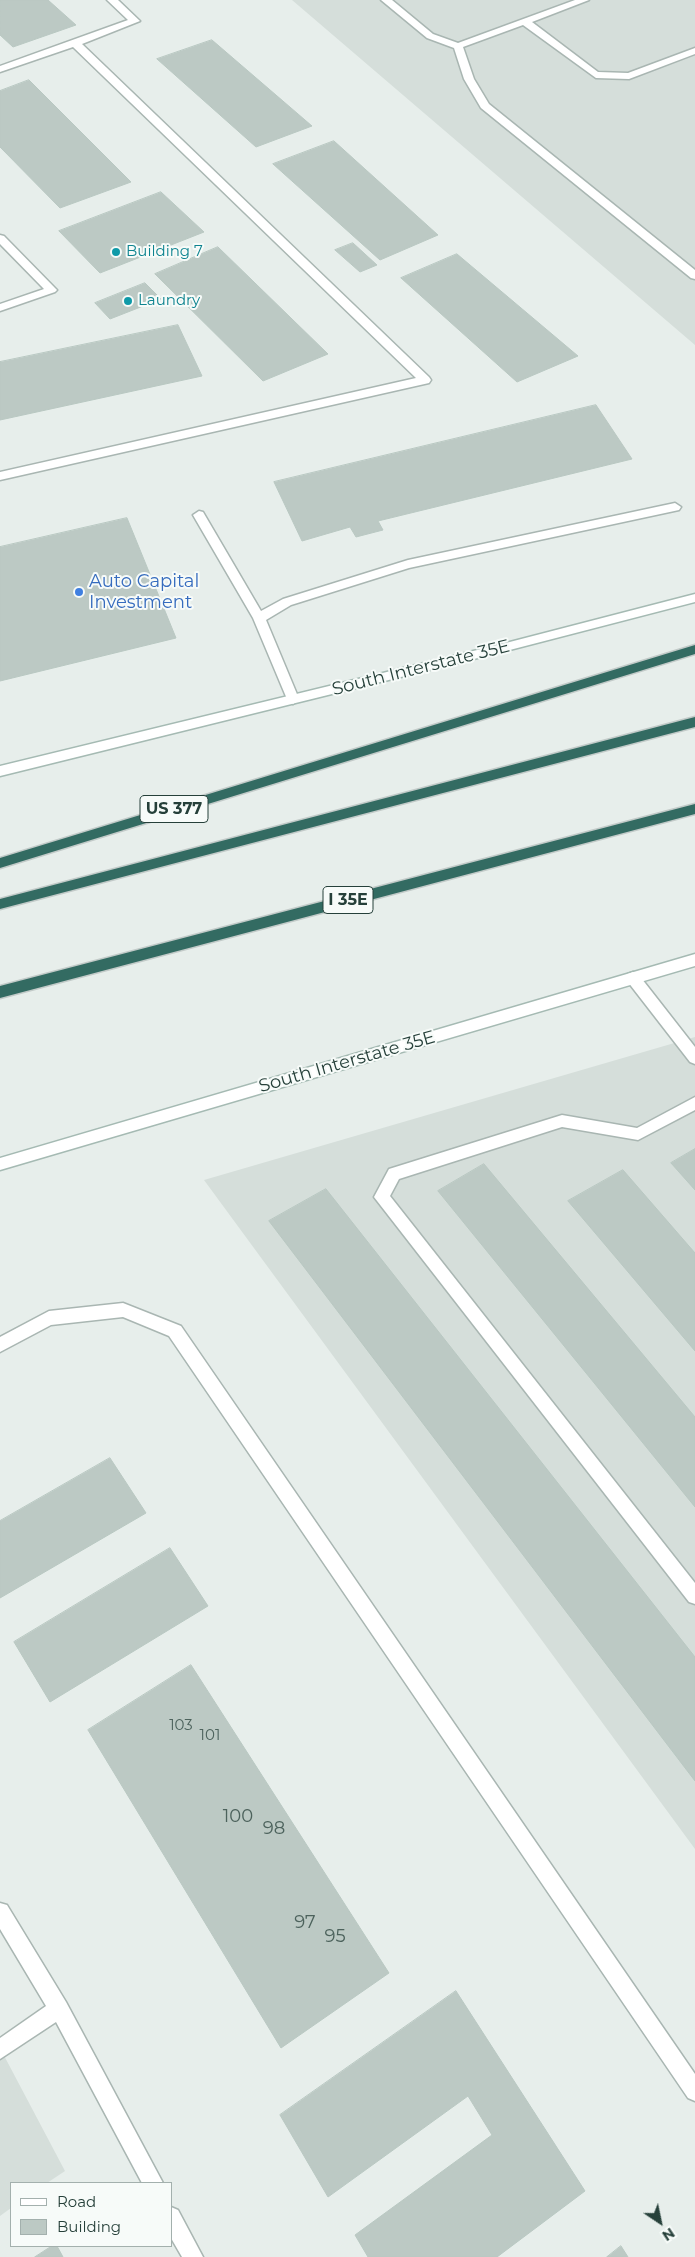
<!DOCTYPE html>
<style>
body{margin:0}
#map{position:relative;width:695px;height:2257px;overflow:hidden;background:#e7eeeb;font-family:Montserrat,sans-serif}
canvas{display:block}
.legend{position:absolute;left:10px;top:2182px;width:162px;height:65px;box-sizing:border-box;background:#f7fbf9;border:1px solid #a3b0ad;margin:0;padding:6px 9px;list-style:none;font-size:15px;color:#26403a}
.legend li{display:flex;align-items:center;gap:10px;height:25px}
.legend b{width:25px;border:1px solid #a3b0ad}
.north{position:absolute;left:635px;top:2197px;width:50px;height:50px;-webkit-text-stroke:4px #f7fbf9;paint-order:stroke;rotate:146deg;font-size:14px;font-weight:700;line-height:20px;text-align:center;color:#26403a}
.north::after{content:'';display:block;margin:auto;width:18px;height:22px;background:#26403a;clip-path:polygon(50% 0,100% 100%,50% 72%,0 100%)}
</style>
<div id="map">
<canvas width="695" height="2257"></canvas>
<ul class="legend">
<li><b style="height:6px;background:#fff"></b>Road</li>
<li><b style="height:14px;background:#bcc9c4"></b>Building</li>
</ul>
<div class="north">N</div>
</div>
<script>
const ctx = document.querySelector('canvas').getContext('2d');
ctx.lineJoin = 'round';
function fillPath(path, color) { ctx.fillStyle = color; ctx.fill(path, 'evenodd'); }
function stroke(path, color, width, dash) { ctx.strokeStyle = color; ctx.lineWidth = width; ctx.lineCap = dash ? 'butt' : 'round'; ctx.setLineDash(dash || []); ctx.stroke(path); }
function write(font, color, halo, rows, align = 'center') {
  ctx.font = font + ' Montserrat,sans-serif'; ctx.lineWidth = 4; ctx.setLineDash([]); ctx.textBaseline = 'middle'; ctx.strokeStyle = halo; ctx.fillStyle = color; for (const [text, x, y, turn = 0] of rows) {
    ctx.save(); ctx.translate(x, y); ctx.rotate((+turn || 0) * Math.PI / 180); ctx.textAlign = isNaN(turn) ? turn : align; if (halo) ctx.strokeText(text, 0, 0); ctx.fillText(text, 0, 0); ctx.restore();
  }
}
const built = new Path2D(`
 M292 0H695V345Z
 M695 1037V1849L204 1180Z
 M0 2048 65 2171 47 2183H11V2208L0 2216Z`);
const building = new Path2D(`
 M0 0H48L76 25 13 47 0 35Z
 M212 40 312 126 256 147 157 59Z
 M29 80 131 182 60 208 0 147V91Z
 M334 141 438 235 380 260 273 164Z
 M161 192 204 232 100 273 59 231Z
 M353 243 377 265 360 272 335 250Z
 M218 247 328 354 263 381 155 274Z
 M457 254 578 356 517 382 401 278Z
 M145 283 161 299 110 319 95 303Z
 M178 325 202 376 0 420V362Z
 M596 405 632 459 378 521 383 530 356 537 350 527 302 541 274 482Z
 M127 518 176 638 0 681V547Z
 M695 1149V1190L671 1163Z
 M484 1164 695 1417V1507L438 1191Z
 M623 1170 695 1253V1351L568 1201Z
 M326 1189 695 1657V1781L269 1221Z
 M110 1458 146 1513 0 1598V1521Z
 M170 1548 208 1606 50 1702 14 1642Z
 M191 1665 389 1973 281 2048 88 1730Z
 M456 1991 585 2191 497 2257H368L355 2235 492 2135 468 2096 328 2197 280 2115Z
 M52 2246H57L63 2257H35Z
 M621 2246 628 2257H607Z`);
const lane = new Path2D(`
 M107 0H118L140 21 82 44 429 377 431 380 429 383 0 480V472L416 378 73 47 0 72V66L128 20Z
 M381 0H392L433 34 458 43 575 0H589L532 22 598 72 628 73 695 48V54L629 79 596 78 523 25 463 47 474 79 489 104 695 270V279L691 278 481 108 464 79 454 48 427 38Z
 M0 235 4 236 55 288 57 290 55 292 0 311V304L44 289 0 244Z
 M675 503 681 507 679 510 409 568 291 605 266 620 299 699 293 704 287 699 253 618 193 515 199 511 203 512 261 611 283 599 408 560Z
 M633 972 638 974 695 1047V1064L690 1062 628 982 626 978 628 974Z
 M695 1097V1110L638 1140 562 1127 399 1179 390 1196 695 1583V1604L689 1602 374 1197 389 1169 562 1115 637 1128Z
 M123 1303 181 1326 695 2074V2101L688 2098 169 1336 123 1317 51 1325 0 1352V1337L49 1311Z
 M0 1903 7 1905 66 2002 163 2183H142L56 2022 0 2059V2038L46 2006 0 1929Z
 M171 2207 178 2210 203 2257H182L171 2238Z`);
const secondary = new Path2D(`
 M695 594V602L502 652 0 776V766L502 644Z
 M695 954V966L0 1170V1158Z`);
const highway = new Path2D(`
 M695 645V654L0 868V858Z
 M695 717V727L0 909V899Z
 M695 804V814L0 998V986Z`);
const markers = [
 [116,252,5,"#0f9aa8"],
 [128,301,5,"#0f9aa8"],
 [79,592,5,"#3f7fe0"]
];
const farCulturenames = [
 ["Building 7",126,252],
 ["Laundry",138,301]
];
const numberNames = [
 ["103",181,1726],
 ["101",210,1736]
];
const shields = [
 [174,809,68],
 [348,900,50]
];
const shieldNames = [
 ["US 377",174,809],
 ["I 35E",348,900]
];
const shopNames = [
 ["Auto Capital",89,582],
 ["Investment",89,603]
];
const streetNames = [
 ["South Interstate 35E",421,668,-14],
 ["South Interstate 35E",347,1062,-16]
];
const nearNumbernames = [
 ["100",238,1817],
 ["98",274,1829],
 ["97",305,1923],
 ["95",335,1937]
];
fillPath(built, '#d5deda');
fillPath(building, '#bcc9c4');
stroke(building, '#b9c8c2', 1);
stroke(lane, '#a9b6b2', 3);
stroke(secondary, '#a5bab3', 3);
stroke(highway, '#c2cac8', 3);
fillPath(lane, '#fff');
fillPath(secondary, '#fff');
fillPath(highway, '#336b62');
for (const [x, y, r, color] of markers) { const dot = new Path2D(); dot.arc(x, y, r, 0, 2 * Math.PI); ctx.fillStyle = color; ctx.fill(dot); stroke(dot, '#f7fbf9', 2); }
write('15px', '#0d838f', '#f7fbf9', farCulturenames, 'left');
write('15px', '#4c625c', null, numberNames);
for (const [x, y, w] of shields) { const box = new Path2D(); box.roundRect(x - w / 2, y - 13.5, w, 27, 4); ctx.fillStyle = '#f7fbf9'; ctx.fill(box); stroke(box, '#26403a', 1); }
write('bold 16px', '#26403a', null, shieldNames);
write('18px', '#366cbe', '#f7fbf9', shopNames, 'left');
write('18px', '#26403a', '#f7fbf9', streetNames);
write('18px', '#4c625c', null, nearNumbernames);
</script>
